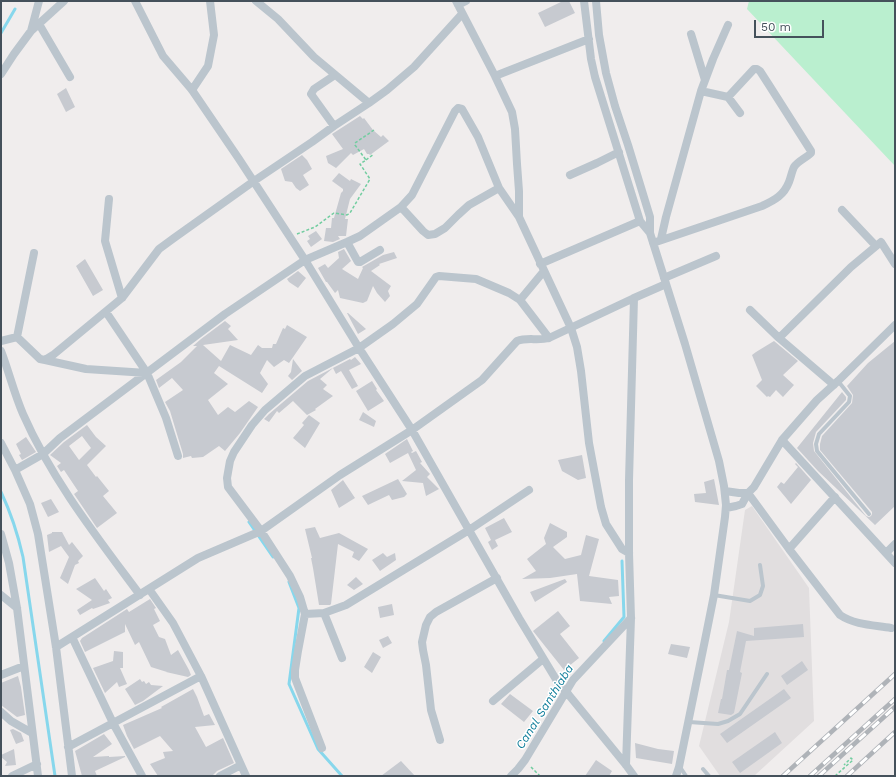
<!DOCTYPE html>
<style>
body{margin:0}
#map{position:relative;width:896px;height:777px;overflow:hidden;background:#f0eded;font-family:"Work Sans",sans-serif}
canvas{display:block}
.frame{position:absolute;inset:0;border:2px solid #45515b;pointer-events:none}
.scale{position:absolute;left:754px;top:20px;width:70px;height:18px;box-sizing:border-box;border:2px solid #45515b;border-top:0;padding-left:5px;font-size:12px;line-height:14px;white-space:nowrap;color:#45515b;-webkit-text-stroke:3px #fff;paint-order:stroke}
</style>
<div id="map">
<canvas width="896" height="777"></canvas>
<div class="frame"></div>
<div class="scale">50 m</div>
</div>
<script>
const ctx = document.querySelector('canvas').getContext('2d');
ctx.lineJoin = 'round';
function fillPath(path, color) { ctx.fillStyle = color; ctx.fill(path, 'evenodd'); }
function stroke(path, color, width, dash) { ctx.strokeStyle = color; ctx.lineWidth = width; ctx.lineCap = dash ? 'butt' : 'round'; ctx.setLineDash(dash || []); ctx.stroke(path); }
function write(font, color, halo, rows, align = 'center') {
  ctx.font = font + ' "Work Sans",sans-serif'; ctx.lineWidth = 3; ctx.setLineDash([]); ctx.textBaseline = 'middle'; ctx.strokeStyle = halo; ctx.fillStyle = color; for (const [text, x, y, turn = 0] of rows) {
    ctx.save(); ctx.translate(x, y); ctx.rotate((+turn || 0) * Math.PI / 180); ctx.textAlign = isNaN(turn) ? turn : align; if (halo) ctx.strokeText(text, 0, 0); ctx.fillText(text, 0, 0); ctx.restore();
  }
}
const education = new Path2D(`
 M752 506 809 588 814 721 754 776H720L699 746 729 622 745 510Z`);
const green = new Path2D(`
 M749 1H895V166L747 9Z`);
const stream = new Path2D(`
 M1 33 15 9
 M1 492C11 513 18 535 23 557L55 776
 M249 522 273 557
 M289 582 299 608 289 684 318 749 342 776
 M604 641 624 617 622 561`);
const building = new Path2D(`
 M563 1H569L575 13 545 27 538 13Z
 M66 88 75 107 66 112 57 94Z
 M360 116 363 119 364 118 373 130 381 137 383 135 389 141 370 155 369 154H367L364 149 353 155 351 153 336 168 328 163 326 156 343 149 332 134Z
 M302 155 307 160 312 169 303 175 309 185 300 191 296 188 292 182 285 181 281 169Z
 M339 173 350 181 351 179 361 184 350 199 345 219H348L346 236H338L340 239 333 242 324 241 326 228H331L332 218H334L341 193 343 191V189L332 181Z
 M316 231 322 239 311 247 307 241 310 239 308 236Z
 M344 249 351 261 342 269 358 279 363 268 362 267 383 255 394 252 397 258 379 264 380 265 371 271 391 286 388 291 390 296 385 302 377 293 373 286 367 301 363 303 340 298 338 290 335 293 327 282H326L318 268 325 264 328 268 339 258 338 252Z
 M85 259 103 290 93 296 76 266Z
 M298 271 306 278 298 288 289 282 287 279Z
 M348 313 366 329 358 334 347 313Z
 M225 321 231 326 228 329 238 340 203 345 221 361 230 345 251 355 258 345 262 348H272L273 344H276L283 328 285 329 287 325 307 337 289 363 284 360 274 367 267 360 260 373 268 384 262 393 219 366 214 373 228 384 208 400 218 415 228 407 235 412 249 401 258 407 240 433 225 451 219 446 203 457 192 458 191 456 183 458V454L170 411 165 402 183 390 172 378 159 388 156 380 181 362 197 346H193L201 339Z
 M774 341 798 361 783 375 794 385 783 397 776 390 770 397 768 396 767 397 756 386 762 380 752 355 756 352Z
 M895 341V506L875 525 818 471 797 448 842 392 846 397V400L816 432 813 443 814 451 866 516 869 517 871 516 872 514V512L820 450V444L822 436 852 403 853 395 847 386 868 363Z
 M355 357 361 364 349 370 358 386 352 389 341 371 336 374 333 368 320 379 327 385 323 389 333 396 315 409 316 410 307 415 293 401 279 413 277 411 269 422 264 419 269 414 308 381 350 359 351 360Z
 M293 359 302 371 292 380 288 376 291 372Z
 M372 381 377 389 376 390 384 401 368 411 356 391Z
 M363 412 376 421 374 427 359 420Z
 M309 415 320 423 305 448 293 438 304 425 302 423Z
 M87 425 96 437 106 446 87 465 96 477 97 476 109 491 103 496 117 513 97 528 74 494 78 491 64 470 61 472 57 466 61 463 50 455 64 442ZM82 436 91 448 79 460 69 446Z
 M26 437 36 452 22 460 19 455 21 454 16 444Z
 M407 439 413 451 411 452 412 453 416 451 422 462 420 463 430 474 427 477 439 489 426 496 423 483 402 481 416 470 408 453 390 463 385 454Z
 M582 455 586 478 578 480 562 471 558 460Z
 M796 463 811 480 791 504 777 487 781 482 784 484 798 467 795 464Z
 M398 479 407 494 404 497 392 500 389 495 368 505 362 496Z
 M714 479 719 505 695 502 694 494 706 493 704 482Z
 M343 480 355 498 339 508 331 490Z
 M51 499 59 512 48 517 41 503Z
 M504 518 512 532 495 540 498 546 492 550 488 542 491 540 485 528Z
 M550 523 567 532V537L553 547 565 559 581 555 586 535 599 539 589 576 618 580 619 596 609 597 612 604 580 601 577 574 550 578 522 579 536 571 527 559 546 544 544 538Z
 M315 527 320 538 339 533 368 549 359 561 352 557 354 552 338 544 331 604 330 605H319L313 568 311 558H312L305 529Z
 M52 532H62L69 545 72 542 83 556 78 561 79 563 75 565 68 584 60 578 69 557 61 546 49 552 47 535 52 533Z
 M383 553 387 557 395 553 396 560 380 571 372 560Z
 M356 577 363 584 354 590 347 585Z
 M95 578 104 591 106 589 112 598 108 600 110 603 93 609 92 608 80 615 77 610 92 600 76 589Z
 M565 579 567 582 535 602 530 592Z
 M150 599 156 608 154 609 160 621 153 625 159 637 165 639 171 655 178 650 189 670 191 675 188 677 166 672H167L151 667 139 642 135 645 125 624V632L85 652 80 641 82 638 127 609 129 612Z
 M392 604 394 615 380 618 378 607Z
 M558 611 570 626 560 634 579 658 564 670 533 631Z
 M803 624 804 637 746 641 740 672 742 673 734 713 731 715 718 713 721 699H722L727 670H729L737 631 754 636V628Z
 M388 636 392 643 383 648 379 640Z
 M671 644 690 647 687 658 668 654Z
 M114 651 123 652V668H120L127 684 119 687 117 682 105 693 93 668 113 661Z
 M373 652 381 657 372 673 364 667Z
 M802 661 808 670 787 685 781 676Z
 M18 676 21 687 25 715 17 717 1 705V683Z
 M140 679 142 682 144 681 146 684 149 682 151 685 163 686 143 701 135 705 125 689Z
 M193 689 197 697 204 716 209 714 215 725 195 727 206 747 223 738 234 763 217 771 212 776H158L150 764 165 758 163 752 173 751 160 736 134 749 127 736 123 725 162 708 161 707Z
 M784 689 791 698 727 743 720 734Z
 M510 694 533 711 524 722 501 704Z
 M13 729 21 733 24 741 16 744 10 730Z
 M775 732 782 743 740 773 732 762Z
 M104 734 112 744 93 757 109 756V757L125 756V757L95 771 97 776H82L75 751Z
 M635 743 658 749 674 751 672 764 636 758Z
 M14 749 16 765 5 766 7 762 1 757V755Z
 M596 760 612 771 609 776H585Z
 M401 761 415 776H381Z`);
const path = new Path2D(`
 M366 160 374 154
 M297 234 315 227 334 213 347 215 350 213 370 179 360 164 366 160 355 145V143L374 130
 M531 767 540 776
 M835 776 853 760 851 758 844 765`);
const service = new Path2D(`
 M838 381 850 396 849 402 819 434 816 444 817 451 869 514
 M714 595 750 601 760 595 763 586 760 565
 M689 722 718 724 728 721 740 714 767 674
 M680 767 686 776
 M703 769 709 776`);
const minor = new Path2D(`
 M135 1 163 56 192 90 239 159 305 260 359 348 412 430 519 618 557 681
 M256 1 278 19 314 57 369 103
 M456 1 495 76 512 112 515 129 517 164 519 191V217L571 328 577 347 581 371 589 443 601 507 606 524 622 549 629 553
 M584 1 591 59 595 77 640 221 650 233
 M596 1 599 35 606 73 615 106 628 145 650 217V233L685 344 719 461 724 486 726 505 725 517 714 595 705 640 679 767 676 776
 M458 5 466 1
 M39 24 70 77
 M31 31 39 1
 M691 34 705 80
 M1 74 14 54 31 31 64 1
 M495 76 589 39
 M192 90 208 66 214 35 210 1
 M728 97 740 113
 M334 126 311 94 314 89 335 75
 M570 175 597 163 619 152
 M109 199 105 241 122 298
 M401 207 423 231 428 235 435 234 445 228 458 215 469 205 499 188 519 217
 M842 210 876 246
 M661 239 666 217 701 91 713 59 728 25
 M347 242 358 262H360L380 250
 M653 243 762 206C775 200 784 195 789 182 791 177 792 171 794 167 798 161 806 158 811 153V151L769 85 760 71 757 69H754L728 97 701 91
 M540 264 640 221
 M664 278 716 256
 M520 300 544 271
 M750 310 779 338 834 385
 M106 312 147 373 166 418 178 456
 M17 337 34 253
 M779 338 851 267 881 242 895 264
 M1 341 17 337 40 359 45 360 53 355 122 298 159 249 174 238 254 181 312 142 334 126 369 103 387 90 414 67 462 14
 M1 351C9 372 14 393 23 414 52 480 97 537 140 595
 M45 360 86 369 147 373
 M782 440 895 563
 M1 443 15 470 30 504 38 534 56 647 72 776
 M15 470 43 454 60 438 225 314 305 260 347 242 360 236 401 207 412 195 455 111 458 108 462 109 478 137 499 188
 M725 491 739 493H748
 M748 493 789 549 840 615C855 625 873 625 891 628
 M726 508 736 506 742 504 748 493 754 487 782 440 817 400 838 381 895 325
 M1 534 9 563 17 608 38 776
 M789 549 835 497
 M886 553 895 544
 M149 589 173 623 201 676 246 776
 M1 595 17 608
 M324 613 342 658
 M305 614 324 613 346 605 469 530 529 490
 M72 637 113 723 142 776
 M56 647 198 558 261 531 340 475 412 430 482 380 517 341C527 337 538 341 549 338L634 298 666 284
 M1 675 24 666
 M568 694 626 765 634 776
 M493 701 543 659
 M1 712 11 721 32 733
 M440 740 431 710 426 665 423 650 422 642 426 625 430 617 436 612 497 578
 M68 747 113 723 201 676
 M322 748 295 678V670L298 651 305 614 300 597 290 576 261 531 228 487 227 478 230 461 234 452 252 425 265 410 305 376 359 348 393 324 417 304 436 277 439 276 476 279 509 293 520 300 549 338
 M626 765 631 618 629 553V480L634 298
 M12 776 37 764
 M220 776 241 765
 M511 776 518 769 525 760 573 680 631 618`);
const rail = new Path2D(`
 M783 776 895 674
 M810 776 895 699
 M819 776 895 707
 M847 776 895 732`);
const minorBridge = new Path2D(`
 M557 681 568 694`);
const waterNames = [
 ["Canal Santhiaba",545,707,-58]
];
fillPath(education, '#e1dedf');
fillPath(green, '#baefcf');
stroke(stream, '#87d7ec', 3);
fillPath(building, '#c7cad0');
stroke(path, '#72cda0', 1.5, [3, 2]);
stroke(service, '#bbc5cd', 4);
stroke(minor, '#bbc5cd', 8);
stroke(rail, '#afb3b8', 4.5);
stroke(rail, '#fff', 3, [9]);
stroke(minorBridge, '#bbc5cd', 8);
write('italic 12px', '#0c7c99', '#fff', waterNames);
</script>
